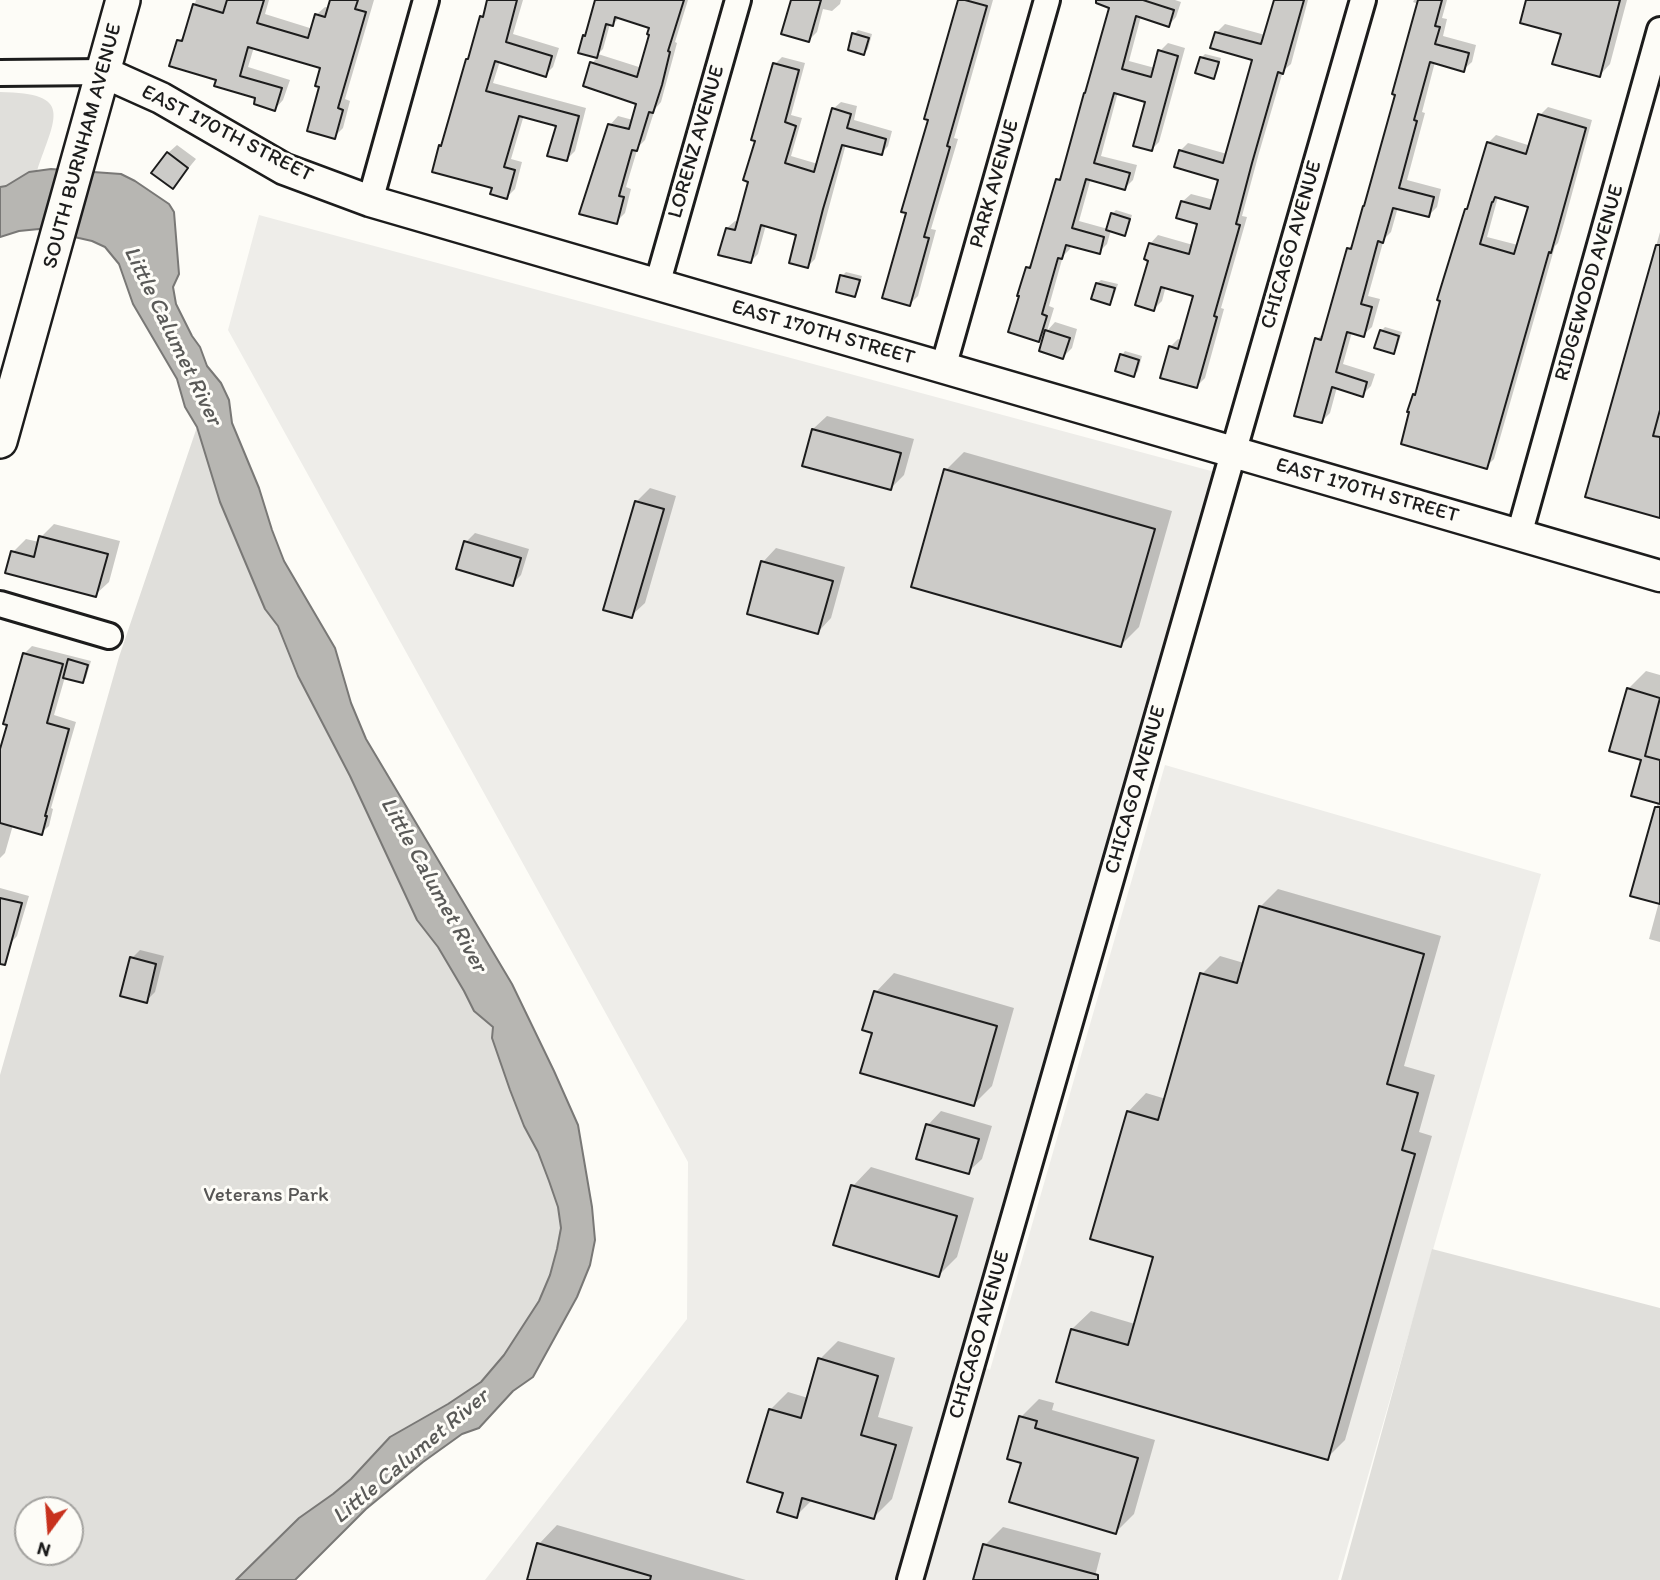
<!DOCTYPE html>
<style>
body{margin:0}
#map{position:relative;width:1660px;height:1580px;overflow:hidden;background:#fdfcf7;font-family:Itim,sans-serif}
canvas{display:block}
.north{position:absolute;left:14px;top:1496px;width:70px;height:70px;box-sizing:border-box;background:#fdfcf7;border:2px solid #a3a29f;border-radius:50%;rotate:196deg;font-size:19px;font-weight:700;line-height:28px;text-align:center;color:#1c1c1c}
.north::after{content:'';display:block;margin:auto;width:24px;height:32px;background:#c8321e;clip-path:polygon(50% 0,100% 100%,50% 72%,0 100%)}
</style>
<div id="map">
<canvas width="1660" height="1580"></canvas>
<div class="north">N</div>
</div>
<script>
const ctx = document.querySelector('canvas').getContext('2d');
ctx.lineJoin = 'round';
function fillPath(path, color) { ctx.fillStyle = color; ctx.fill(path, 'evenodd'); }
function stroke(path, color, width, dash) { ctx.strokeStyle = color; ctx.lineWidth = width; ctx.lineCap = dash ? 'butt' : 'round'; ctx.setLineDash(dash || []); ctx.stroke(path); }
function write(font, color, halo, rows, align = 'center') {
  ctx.font = font + ' Itim,sans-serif'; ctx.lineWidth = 6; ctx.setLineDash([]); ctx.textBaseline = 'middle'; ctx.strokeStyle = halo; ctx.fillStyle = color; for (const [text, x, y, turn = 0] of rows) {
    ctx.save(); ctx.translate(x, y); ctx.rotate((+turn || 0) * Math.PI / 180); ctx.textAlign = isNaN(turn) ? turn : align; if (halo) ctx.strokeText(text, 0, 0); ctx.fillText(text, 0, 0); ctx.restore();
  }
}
const built = new Path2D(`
 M259 215 1226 475 972 1361 990 1370 1165 765 1541 874 1338 1580H485L687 1319 688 1162 228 330Z`);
const green = new Path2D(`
 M0 92C75 93 55 117 37 171 23 173 14 185 0 187Z
 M197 427 265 609 278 626 298 676 350 776 417 920 438 947 464 991 474 1011 493 1027 492 1038 510 1090 524 1126 538 1152 549 1181 558 1207 561 1229 557 1249 550 1275 539 1301 504 1355 481 1382 448 1404 390 1437 351 1479 333 1494 299 1518 236 1580H0V1075L119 657ZM28 1510H70V1552H28Z
 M1432 1249 1660 1308V1580H1341Z`);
const water = new Path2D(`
 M51 169 121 174 135 181 169 204 174 212 179 274 173 287 176 304 192 336 200 347 207 366 221 383 229 400 232 423 259 488 272 530 284 561 335 648 351 703 366 739 512 984 554 1071 578 1125 592 1207 595 1240 590 1265 577 1297 533 1377 513 1391 479 1428 462 1434 423 1462 366 1509 295 1580H236L299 1518 333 1494 351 1479 390 1437 448 1404 481 1382 504 1355 539 1301 550 1275 557 1249 561 1228 558 1207 549 1181 538 1152 524 1126 510 1090 492 1038 493 1027 474 1011 464 991 438 947 417 920 350 776 298 676 278 626 265 609 220 502 197 427 185 407 177 379 133 304 119 264 105 247 92 241 39 229 19 231 0 237V187L6 186 29 172Z`);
const shadow = new Path2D(`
 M196 0H269L265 14 313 29 316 15 325 7 330 8 332 0H374L345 99 350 101 343 128 334 137 321 86 322 67 254 47 248 67 290 80 283 100 275 109 257 97 218 79 179 41 186 34Z
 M489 0H523L513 34 559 48 553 67 545 75 500 61 493 83 586 108 575 151 567 159 558 124 524 115 511 159 522 162 515 189 507 197 440 146 444 143 467 60 470 57 481 17 486 12Z
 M597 0H624L619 18 613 24H610L603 49 598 54 642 68 651 27 646 0H688L675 42 677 43 661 102 655 109 645 140 638 147 626 187 631 189 625 213 616 222 610 125 618 116 633 120 638 103 592 63 598 57 580 52Z
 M793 0H841L840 4 832 11 823 9 817 32 809 40Z
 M960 0H993L954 138 958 139 931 229 936 230 918 296 910 304 908 212Z
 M1109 0H1175L1181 2 1176 17 1169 25 1141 16 1129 61 1155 68 1160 51 1168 43 1185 48 1159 142 1151 150 1147 101 1118 92 1101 156 1137 165 1133 180 1125 188 1091 178 1079 221 1108 229 1112 214 1116 210 1132 215 1128 230 1125 234 1111 230 1107 244 1099 252 1071 244 1070 249 1063 256 1049 306 1054 308 1047 331 1055 322 1077 329 1072 348 1063 357 1046 332 1038 340 1027 268 1034 261 1058 180 1063 175 1113 2Z
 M1276 0H1308L1291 64 1283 71 1259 153 1242 216 1247 217 1221 308 1224 309 1205 378 1197 386 1170 347 1178 339 1182 340 1195 294 1166 286 1162 301 1154 309 1150 244 1158 235 1193 245 1200 223 1182 202 1191 194 1214 200 1220 178 1180 151 1188 143 1227 154 1254 59 1217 32 1225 24 1265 35Z
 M1414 0H1447L1442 18 1447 19 1443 36 1476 45 1472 62 1463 70 1435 62 1422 112 1425 113 1407 180 1441 189 1437 207 1428 216 1398 207 1391 232 1384 239 1368 296 1380 299 1372 327 1363 335 1352 332 1343 364 1375 374 1371 386 1362 395 1337 387 1330 413 1322 421 1317 339 1326 331 1348 249 1355 243 1397 94 1418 4 1413 2Z
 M1531 0H1627L1610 64 1600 75 1563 33Z
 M858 30 872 34 868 49 864 53 854 34Z
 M1205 54 1221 58 1217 73 1214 77 1201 58Z
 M782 57 805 63 791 115 802 118 791 156 818 164 833 109 841 102 857 106 854 120 892 131 888 146 881 154 846 144 815 259 808 266 798 234 766 225 758 254 751 261 727 228 735 221 739 222 750 180 757 140 775 64Z
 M1548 107 1592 120 1564 223 1558 243 1555 246 1494 459 1486 467 1414 395 1417 392 1488 143 1496 135 1531 146 1540 115ZM1498 197 1530 206 1518 245 1487 237Z
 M177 145 196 159 173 187 168 153Z
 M1660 232V517L1587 495Z
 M846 272 862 276 858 291 854 295 842 276Z
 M1101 280 1118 284 1113 299 1110 303 1097 283Z
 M1385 327 1402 332 1397 348 1394 352 1381 331Z
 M1125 351 1142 356 1138 371 1134 375 1122 355Z
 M827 416 914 439 904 475 891 488 813 429Z
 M964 452 1172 511 1139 627 1121 645 946 470Z
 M650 488 676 496 645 603 631 616 636 502Z
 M54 524 120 541 109 582 95 595 13 552 26 539 39 542 41 537Z
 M475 533 529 549 521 575 512 584 458 567 466 542Z
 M776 548 845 567 831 618 818 632 763 562Z
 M32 646 91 661 86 678 83 681 65 677 54 715 76 722 51 808 53 809 49 826 41 833 13 825 5 853 0 858V755L24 654Z
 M1646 671 1660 675V942L1649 939 1659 902 1632 895 1658 802 1644 759 1628 689Z
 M0 888 29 896 17 936 10 944 0 941Z
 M1278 889 1441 936 1404 1066 1435 1075 1419 1132 1432 1136 1345 1440 1327 1458 1072 1329 1091 1311 1135 1324 1155 1256 1128 1112 1146 1093 1166 1099 1202 974 1220 956 1244 963 1260 907Z
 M140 950 164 956 155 992 146 1001 132 958Z
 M894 973 1014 1008 992 1086 974 1104 874 1032 876 992Z
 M941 1111 992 1126 982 1159 968 1172 928 1125Z
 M871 1167 974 1198 957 1257 939 1275 853 1186Z
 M838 1341 895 1358 878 1417 913 1427 892 1499 874 1517 813 1499 796 1516 785 1491 770 1410 788 1392 808 1398 820 1359Z
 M1039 1399 1054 1403 1052 1410 1155 1440 1134 1514 1116 1532 1023 1462 1021 1417Z
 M557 1525 746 1580H529L539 1544Z
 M1003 1527 1101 1553 1094 1580H984L985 1545Z`);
const building = new Path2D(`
 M227 0H264L257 23 308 38 315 14 325 17 330 0H358L355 9 366 12 338 108 343 110 335 139 307 131 319 87 315 86 320 68 248 47 240 76 282 88 275 111 254 104 255 98 214 86 216 80 169 66 177 40 182 41 193 4 223 13Z
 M487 0H517L506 42 552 56 546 77 495 61 486 91 579 116 567 161 547 156 556 126 519 116 504 167 515 170 507 199 490 194 492 188 432 172 439 145 441 146 466 59H468L480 16 483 17Z
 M595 0H684L668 51 670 52 662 85 653 113 649 112 637 151 632 150 619 196 624 197 617 224 579 214 608 124 629 129 636 104 583 86 590 62 637 77 649 35 647 34 649 28 615 17 613 26 606 24 597 58 578 53 583 35 585 36Z
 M791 0H821L809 42 781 34Z
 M958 0H965L987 6 947 146 950 147 924 237 929 238 910 306 882 298 906 213 901 212 928 120 924 119Z
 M1096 0H1143L1174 10 1169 27 1136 16 1122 69 1151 77 1158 50 1178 56 1152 151 1133 146 1145 102 1114 93 1094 163 1130 173 1125 190 1086 179 1072 228 1104 237 1100 254 1066 245 1062 259 1058 258 1042 314 1047 316 1039 342 1008 332 1019 296H1017L1026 267 1030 268 1056 179 1060 180 1084 93H1085L1109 8 1096 3Z
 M1274 0H1304L1283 74 1278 72 1252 163 1236 224 1240 225 1214 316 1217 317 1197 388 1160 378 1169 346 1178 349 1193 296 1161 287 1154 311 1135 305 1148 261 1144 259 1149 243 1189 254 1197 224 1176 218 1181 201 1210 209 1218 180 1174 167 1179 150 1223 163 1252 60 1210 48 1215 32 1261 44Z
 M1418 0H1442L1435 26 1440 27 1435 44 1469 53 1464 72 1430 62 1414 120 1417 121 1399 188 1434 197 1429 217 1393 208 1383 243 1378 241 1361 304 1372 307 1364 337 1347 332 1336 372 1367 382 1363 397 1332 387 1322 423 1294 416 1315 338 1321 340 1347 248 1351 249 1363 206H1364L1395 95 1392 94Z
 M1526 0H1620L1600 77 1552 64 1561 34 1520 23Z
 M852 33 869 38 864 55 848 50Z
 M1200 57 1219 62 1214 79 1195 73Z
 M773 63 799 70 785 122 796 126 785 163 814 172 832 108 851 114 847 128 886 139 882 155 842 145 823 209 808 268 789 263 796 235 761 225 751 263 718 255 726 228 735 230 748 182 743 180 755 141 751 140Z
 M1538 114 1586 128 1557 232 1551 253 1549 252 1487 469 1401 444 1409 412H1407L1413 394 1415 395 1430 338 1440 301 1437 300 1444 277 1465 209H1467L1487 142 1526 154ZM1495 197 1528 207 1514 254 1480 244 1492 202H1493Z
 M167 152 188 168 173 189 151 173Z
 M1111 213 1130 219 1125 236 1106 230Z
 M1656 245H1660V410L1653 436 1660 437V518L1585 497Z
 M840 275 860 280 855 297 836 292Z
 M1096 283 1115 288 1110 305 1091 299Z
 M1045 330 1070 338 1063 359 1039 351Z
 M1380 330 1399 336 1394 354 1374 348Z
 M1120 354 1139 360 1134 377 1115 371Z
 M812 429 901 453 891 490 802 466Z
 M944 469 1155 529 1121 647 911 587Z
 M635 501 664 509 632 618 603 610Z
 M39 536 108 554 96 597 5 573 11 551 34 557Z
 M464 541 521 558 513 586 456 569Z
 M761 561 833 581 818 634 747 614Z
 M23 653 63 664 47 723 69 729 45 816H47L42 835 0 823V749L7 725 3 724Z
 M68 659 88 665 83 683 63 678Z
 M1627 688 1660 698 1645 756 1660 760V804L1631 796 1641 760 1609 751Z
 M1655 807H1660V904L1630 896Z
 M0 898 22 903 5 965 0 964Z
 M1259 906 1424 954 1387 1084 1418 1093 1402 1150 1415 1154 1328 1460 1056 1382 1071 1329 1128 1345 1153 1257 1090 1239 1127 1111 1158 1120 1200 973 1237 983Z
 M130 957 156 964 147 1003 120 996Z
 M874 991 997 1026 974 1106 860 1073 872 1033 862 1030Z
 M926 1124 979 1139 969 1174 916 1159Z
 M851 1185 957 1216 939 1277 833 1245Z
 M818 1358 878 1376 861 1435 896 1445 874 1519 802 1498 797 1518 777 1512 783 1493 747 1482 769 1409 801 1418Z
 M1019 1416 1037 1421 1035 1428 1138 1458 1116 1534 1009 1502 1021 1463 1007 1459Z
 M537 1543 651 1576 650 1580H527Z
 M983 1544 1098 1575V1580H973Z`);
const minor = new Path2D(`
 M0 73 103 72
 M370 201 426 0
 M657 285 738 0
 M943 368 1047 0
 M1519 535 1660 30
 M0 604 109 636
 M910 1580 1363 0`);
const tertiary = new Path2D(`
 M103 72 161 98 284 169 370 201 1660 576`);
const secondary = new Path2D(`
 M0 441 123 0`);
const streetNames = [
 ["EAST 170TH STREET",227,134,27],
 ["LORENZ AVENUE",697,142,-74],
 ["SOUTH BURNHAM AVENUE",83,146,-75],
 ["PARK AVENUE",995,184,-74],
 ["CHICAGO AVENUE",1292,245,-74],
 ["RIDGEWOOD AVENUE",1590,283,-74],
 ["EAST 170TH STREET",823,333,16],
 ["EAST 170TH STREET",1367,491,16],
 ["CHICAGO AVENUE",1136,790,-74],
 ["CHICAGO AVENUE",980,1335,-74]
];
const parkNames = [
 ["Veterans Park",266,1196]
];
const waterNames = [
 ["Little Calumet River",172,336,64],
 ["Little Calumet River",433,885,61],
 ["Little Calumet River",411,1457,-40]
];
fillPath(built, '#eeede9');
fillPath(green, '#e0dfdb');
fillPath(water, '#b7b6b2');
stroke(water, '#797876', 2);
fillPath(shadow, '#0003');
fillPath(building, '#cccbc8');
stroke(building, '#1c1c1c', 2);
stroke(minor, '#1c1c1c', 30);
stroke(tertiary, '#1c1c1c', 35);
stroke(secondary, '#1c1c1c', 38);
stroke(minor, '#fdfcf7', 24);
stroke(tertiary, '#fdfcf7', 30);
stroke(secondary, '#fdfcf7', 33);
write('21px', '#1c1c1c', '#fdfcf7', streetNames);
write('21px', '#575655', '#fdfcf7', parkNames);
write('italic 23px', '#5a5a58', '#fdfcf7', waterNames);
</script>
